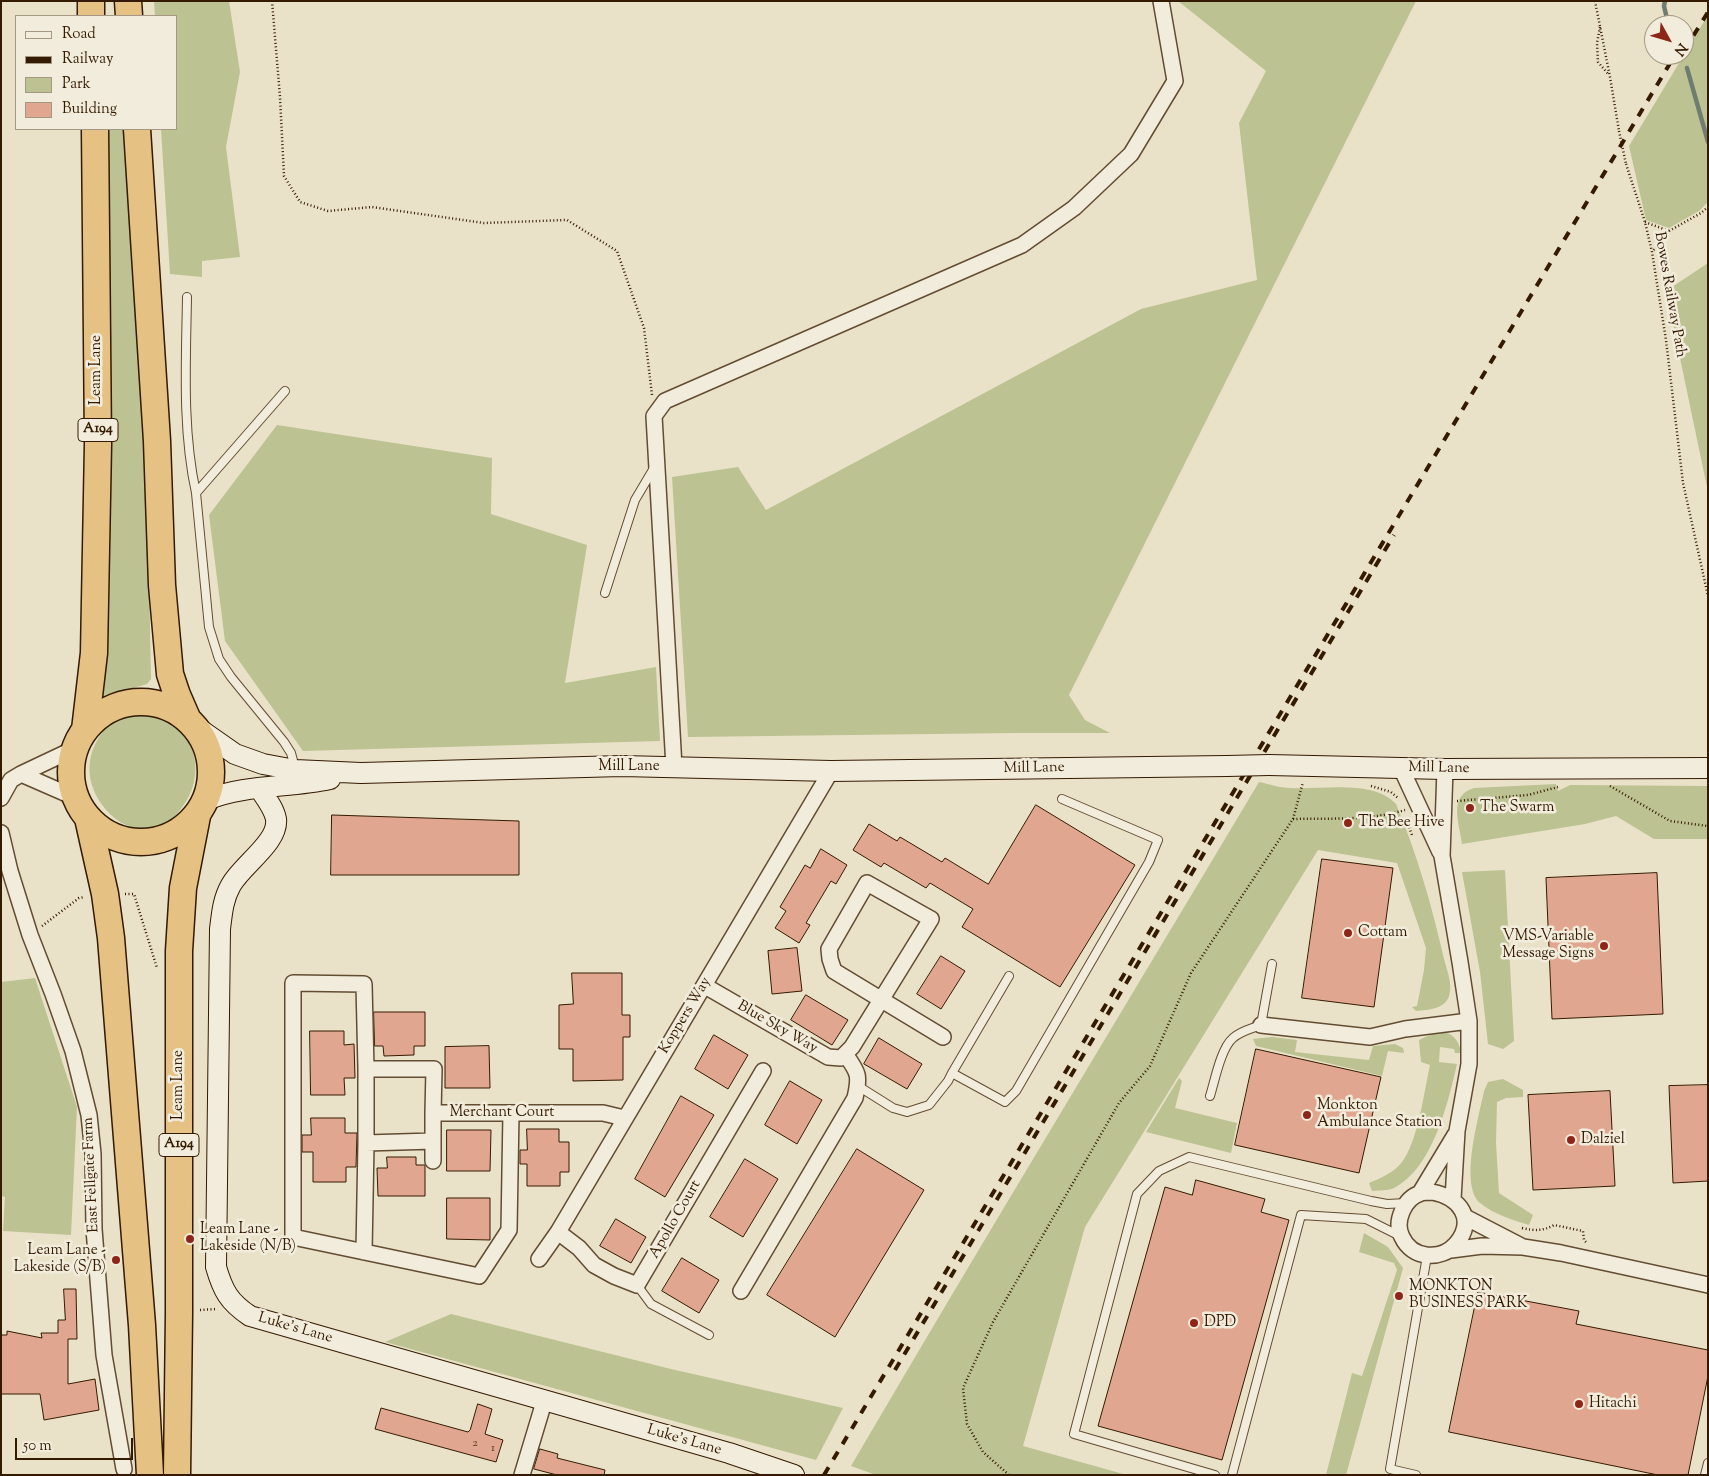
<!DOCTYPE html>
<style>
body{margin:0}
#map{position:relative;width:1709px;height:1476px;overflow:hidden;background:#eae2c8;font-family:"Sorts Mill Goudy",serif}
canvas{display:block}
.frame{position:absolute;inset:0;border:2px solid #341a00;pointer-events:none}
.legend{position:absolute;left:15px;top:15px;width:162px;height:115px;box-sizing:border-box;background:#f1ecdb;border:1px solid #a59883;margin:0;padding:6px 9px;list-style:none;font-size:15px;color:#341a00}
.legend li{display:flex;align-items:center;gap:10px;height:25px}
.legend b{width:25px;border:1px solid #a59883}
.north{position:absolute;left:1644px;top:15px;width:50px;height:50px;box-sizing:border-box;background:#f1ecdb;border:1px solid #a59883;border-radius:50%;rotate:129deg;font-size:14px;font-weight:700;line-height:20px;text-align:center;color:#341a00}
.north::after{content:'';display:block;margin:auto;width:18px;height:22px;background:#8f2418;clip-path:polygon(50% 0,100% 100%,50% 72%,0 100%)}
.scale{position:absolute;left:15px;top:1438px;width:118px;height:22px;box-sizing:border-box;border:2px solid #341a00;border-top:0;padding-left:6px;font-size:15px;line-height:18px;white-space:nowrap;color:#341a00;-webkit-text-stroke:4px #f1ecdb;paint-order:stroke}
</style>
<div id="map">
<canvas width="1709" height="1476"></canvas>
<div class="frame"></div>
<ul class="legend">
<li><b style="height:6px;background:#f1ecdb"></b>Road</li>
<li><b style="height:6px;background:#341a00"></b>Railway</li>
<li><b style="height:14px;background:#bcc292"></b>Park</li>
<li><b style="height:14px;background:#e0a690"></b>Building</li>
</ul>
<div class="north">N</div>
<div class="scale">50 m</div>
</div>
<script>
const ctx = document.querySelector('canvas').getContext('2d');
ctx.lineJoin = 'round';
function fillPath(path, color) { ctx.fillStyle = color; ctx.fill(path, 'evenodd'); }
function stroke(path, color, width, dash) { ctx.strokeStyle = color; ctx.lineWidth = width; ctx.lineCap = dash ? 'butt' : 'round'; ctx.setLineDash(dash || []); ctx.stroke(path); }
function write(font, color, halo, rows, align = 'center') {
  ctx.font = font + ' "Sorts Mill Goudy",serif'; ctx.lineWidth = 5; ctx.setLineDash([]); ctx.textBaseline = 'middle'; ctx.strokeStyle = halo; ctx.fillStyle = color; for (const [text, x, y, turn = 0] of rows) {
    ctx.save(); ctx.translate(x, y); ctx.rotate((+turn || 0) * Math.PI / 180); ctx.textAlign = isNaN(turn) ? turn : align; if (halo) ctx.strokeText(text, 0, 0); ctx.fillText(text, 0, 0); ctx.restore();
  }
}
const green = new Path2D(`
 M154 1H229L240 72 226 147 240 257 202 261V277L170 274 161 129H176V16H155Z
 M1178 1H1416L1069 695 1085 720 1110 733H1014L688 737 672 477 738 467 766 510 1141 309 1257 280 1239 123 1266 71Z
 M1708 15V202L1699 211 1669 228 1646 220 1629 146Z
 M105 129H127L145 384 151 679 147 684 103 697 100 682Z
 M1708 263V492L1666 291Z
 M277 425 492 458 491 514 587 545 565 683 656 667 660 741 303 751 225 641 209 515Z
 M137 711C191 711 213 771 180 810 173 819 164 827 153 830 142 832 129 827 120 822 92 803 80 768 98 739 102 732 108 724 115 719 122 715 130 713 137 711Z
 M1259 782C1269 784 1280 788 1290 788 1321 790 1373 779 1396 804 1417 854 1432 906 1444 959 1447 970 1453 985 1449 996 1445 1009 1428 1010 1416 1011L1412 1007 1417 1006 1424 970 1426 948 1397 863 1318 850 1085 1227 1023 1446 1127 1475H876L851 1466C985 1237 1123 1010 1259 782Z
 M1556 784 1558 791 1570 785 1708 786V839H1654L1616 816 1585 824 1462 844C1459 822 1448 796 1474 788Z
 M1505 870 1514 1041 1503 1049 1488 1044 1480 972 1462 872Z
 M35 978 77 1107 71 1235 3 1231 5 1197 1 1196V982Z
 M1439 1030C1452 1033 1459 1039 1461 1053H1455L1454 1049 1440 1047 1439 1062 1457 1064C1448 1103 1433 1168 1394 1188 1389 1191 1378 1190 1372 1191L1369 1183C1379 1179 1395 1172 1402 1162 1418 1141 1424 1092 1430 1065L1421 1062 1419 1040 1432 1034 1431 1032Z
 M1272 1037 1297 1040 1295 1052 1369 1060 1373 1046 1395 1044 1403 1048 1404 1053 1388 1051 1382 1076 1256 1046 1253 1039Z
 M1179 1078 1182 1081 1175 1108 1237 1123 1231 1153 1146 1132Z
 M1503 1079 1523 1090V1097L1506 1098 1497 1102 1496 1143 1499 1193 1533 1215 1529 1225C1512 1220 1494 1214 1480 1203 1459 1185 1479 1116 1484 1091L1488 1082Z
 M1364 1233 1388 1247 1403 1268 1346 1475H1326L1352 1373 1362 1376 1397 1270 1394 1263 1359 1252Z
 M451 1314 671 1369 843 1408 816 1460 385 1342Z`);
const stream = new Path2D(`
 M1665 1 1664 6 1668 23
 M1687 68 1708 142`);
const building = new Path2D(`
 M1036 805 1135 865 1060 987 962 927 973 909 930 883 926 888 884 863 881 867 853 850 869 824 897 841 900 837 942 862 945 858 988 884Z
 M332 815 519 821V875H331Z
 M821 849 847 865 836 884 831 881 806 923 810 925 799 943 775 928 786 911 780 907 805 865 810 868Z
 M1322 859 1393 868 1374 1007 1302 998Z
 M1657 873 1663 1014 1552 1019 1546 878Z
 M797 948 802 991 772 994 768 951Z
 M941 956 965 971 941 1009 917 994Z
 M572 973H622V1015H630V1037H623V1080L573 1081V1049H559V1005L573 1004Z
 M806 995 848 1020 832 1045 791 1020Z
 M374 1012H425V1046H414V1055L384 1056 383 1046H375Z
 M310 1031H344V1045L354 1044 355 1078H344L345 1095H311Z
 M714 1035 748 1055 728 1089 695 1069Z
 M879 1038 922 1064 907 1089 864 1064Z
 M489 1046 490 1088H445V1047Z
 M1256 1049 1381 1077 1359 1173 1235 1145Z
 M790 1081 822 1100 797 1144 765 1125Z
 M1708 1085V1181L1673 1183 1669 1086Z
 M1610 1091 1615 1186 1533 1190 1528 1095Z
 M681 1096 714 1115 665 1197 635 1179Z
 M311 1118H345V1133H357L356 1167H346V1182H313V1152H302V1135H311Z
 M527 1129H559V1142H569V1172H560V1186H527V1164H520V1150H527Z
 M447 1130H491L490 1171H447Z
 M857 1149 924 1190 835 1337 767 1295Z
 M387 1157H416V1165H425V1196H378L377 1168H387Z
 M745 1159 778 1179 743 1237 710 1217Z
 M1196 1180 1265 1199 1261 1212 1289 1220 1222 1460 1098 1426 1165 1187 1192 1195Z
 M447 1198H490V1240L447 1239Z
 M616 1219 646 1237 631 1263 600 1246Z
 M682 1258 719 1280 699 1313 662 1291Z
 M64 1289H76L77 1339H68V1384L95 1379 99 1410 44 1420 40 1394H1V1335H7V1331L42 1338 41 1333H58V1320H65Z
 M1478 1292 1579 1311 1576 1324 1708 1350V1376L1688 1475H1658L1449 1432Z
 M478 1404 492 1409 485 1434 503 1440 496 1462 375 1429 381 1408 468 1432 470 1430Z
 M540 1449 558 1454 557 1458 605 1470 604 1475H557L534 1469Z`);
const path = new Path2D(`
 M272 1 280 97 284 176 300 202 328 211 372 207 484 223 567 220 617 251 644 328 652 395
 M1595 1 1610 77 1619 131
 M1600 27 1597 43 1598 62 1609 75
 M1626 164 1645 222 1652 252 1666 340 1683 483 1708 596
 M1645 222 1669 231 1652 252
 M1669 231 1701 213 1708 207
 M1371 786 1391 792 1398 798
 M1610 786 1670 821 1708 826
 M1457 801 1528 795 1558 787
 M1293 819C1330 818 1369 821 1405 810
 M1408 824 1412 835
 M125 894H134L157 968
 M42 926 79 898 85 897
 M1522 1228C1535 1231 1543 1231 1554 1225L1583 1231 1584 1240 1587 1243
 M200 1310 217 1309
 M1009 1475 983 1452 967 1424 963 1388 993 1322 1119 1103 1150 1066 1191 973 1293 819 1303 782`);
const lane = new Path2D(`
 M187 297C186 362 182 429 196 493
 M285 391 196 493 209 627 219 659 231 677 284 742 291 753 295 768
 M605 593 635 500 654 468
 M952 1073 1009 976
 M858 1086 893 1108 907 1112 929 1105 948 1081 952 1073 1005 1102 1016 1091 1149 862 1158 840 1062 799
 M1210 1096C1215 1080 1221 1048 1233 1038 1241 1031 1251 1029 1261 1025L1272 964
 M637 1285 651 1304 709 1335
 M1215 1475 1074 1434 1137 1194 1159 1171 1189 1157 1371 1201 1387 1204 1406 1203
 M1232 1475 1301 1215 1366 1219 1400 1236
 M1416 1475 1390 1469 1427 1256
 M1705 1475 1708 1463`);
const street = new Path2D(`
 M674 767 654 416 665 401 1022 245 1074 208 1131 154 1175 81 1161 1
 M1401 768 1440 852
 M1445 769 1442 856 1460 962 1469 1021V1064L1457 1131 1453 1199
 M21 774 76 798
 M1 798 11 780 21 774 76 748
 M1 833 10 871 30 935 53 994 73 1051 89 1115 93 1154 94 1229 104 1355 124 1469
 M705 986 828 1057 841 1058 852 1047 931 919 867 883 829 949 830 959 834 971 943 1037
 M1261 1025 1370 1037 1405 1029 1469 1021
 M366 1069V1143
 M433 1113 434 1069H366L364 984 293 983V1237L479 1276 509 1230 511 1113
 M433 1141V1161
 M1432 1192C1459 1197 1477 1219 1456 1244 1441 1261 1412 1259 1402 1237 1394 1222 1404 1198 1421 1193 1424 1192 1429 1192 1432 1192Z
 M1420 1193 1455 1135
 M1465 1217 1521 1246
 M558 1232 579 1248 594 1265 614 1276 637 1285 763 1071
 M1451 1250 1482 1246 1523 1247 1561 1253 1708 1285
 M364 1252 366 1143 433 1141V1113H603L624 1118
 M539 1259 558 1232 831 771
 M741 1291 855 1098C860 1076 859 1073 845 1054
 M522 1475 544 1402`);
const secondary = new Path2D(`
 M195 726 235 754 263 764 295 770 361 773 622 766 831 771 1227 766
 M1269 765 1445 769 1708 768
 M259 788C265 797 274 808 276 819 279 842 242 865 231 885 223 899 222 913 220 929L216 1267C223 1291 229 1302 250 1316L729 1453 794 1475
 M206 800C245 784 289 788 330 779`);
const highway = new Path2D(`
 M91 1V16
 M128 1 129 16
 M137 129 157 441 162 585 170 674 177 695 187 718
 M71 772a70 70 0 1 1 140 0a70 70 0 1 1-140 0Z
 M85 730 94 653 98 444 95 129
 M88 818 105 894 111 938 142 1325 150 1475
 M177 1475 179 1313V951L183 888 197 816`);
const rail = new Path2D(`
 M1684 51 1708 12
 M895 1370 1394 535
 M824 1475 1675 55`);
const pathBridge = new Path2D(`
 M1619 131 1626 164`);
const secondaryBridge = new Path2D(`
 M1227 766 1269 765`);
const markers = [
 [1470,808,5,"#8f2418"],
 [1348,823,5,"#8f2418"],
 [1348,933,5,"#8f2418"],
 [1604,946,5,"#8f2418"],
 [1307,1115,5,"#8f2418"],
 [1571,1140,5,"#8f2418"],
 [190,1239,5,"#8f2418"],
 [116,1260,5,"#8f2418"],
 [1399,1296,5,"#8f2418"],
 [1194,1323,5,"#8f2418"],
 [1579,1404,5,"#8f2418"]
];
const numberNames = [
 ["2",475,1444],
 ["1",493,1449]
];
const shields = [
 [98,430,40],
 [179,1145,40]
];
const shieldNames = [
 ["A194",98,430],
 ["A194",179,1145]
];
const streetNames = [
 ["Bowes Railway Path",1669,295,80],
 ["Leam Lane",97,370,-90],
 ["Mill Lane",629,767],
 ["Mill Lane",1034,769,-1],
 ["Mill Lane",1439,769,1],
 ["Koppers Way",686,1016,-59],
 ["Blue Sky Way",777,1028,30],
 ["Leam Lane",179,1085,-90],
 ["Merchant Court",502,1113],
 ["East Fellgate Farm",92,1175,-93],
 ["Apollo Court",676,1220,-60],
 ["Luke's Lane",295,1329,16],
 ["Luke's Lane",684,1441,16]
];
const poiNames = [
 ["The Swarm",1480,808],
 ["The Bee Hive",1358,823],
 ["Cottam",1358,933],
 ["VMS-Variable",1594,937,"right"],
 ["Message Signs",1594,954,"right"],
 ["Monkton",1317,1106],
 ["Ambulance Station",1317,1123],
 ["Dalziel",1581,1140],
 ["Leam Lane -",200,1230],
 ["Lakeside (N/B)",200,1247],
 ["Leam Lane -",106,1251,"right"],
 ["Lakeside (S/B)",106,1268,"right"],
 ["MONKTON",1409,1287],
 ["BUSINESS PARK",1409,1304],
 ["DPD",1204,1323],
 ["Hitachi",1589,1404]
];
fillPath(green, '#bcc292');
stroke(stream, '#707c70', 4.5);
fillPath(building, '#e0a690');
stroke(building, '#341a00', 1);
stroke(lane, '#624c32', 10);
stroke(street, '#624c32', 18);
stroke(secondary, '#341a00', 22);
stroke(highway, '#341a00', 29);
stroke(path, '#341a00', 2.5, [1, 2.5]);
stroke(lane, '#f1ecdb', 8);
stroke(street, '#f1ecdb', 15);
stroke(secondary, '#f1ecdb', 20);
stroke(highway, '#e5c184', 26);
stroke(rail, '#341a00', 4, [9, 9]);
stroke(secondaryBridge, '#341a00', 22, []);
stroke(pathBridge, '#341a00', 2.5, [1, 2.5]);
stroke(secondaryBridge, '#f1ecdb', 20);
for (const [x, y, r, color] of markers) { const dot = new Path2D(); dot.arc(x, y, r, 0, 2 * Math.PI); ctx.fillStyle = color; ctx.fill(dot); stroke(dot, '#f1ecdb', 2); }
write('12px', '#5f3d24', null, numberNames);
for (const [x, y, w] of shields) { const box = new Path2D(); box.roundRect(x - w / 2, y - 11.5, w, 23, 4); ctx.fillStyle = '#f1ecdb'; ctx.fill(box); stroke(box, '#341a00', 1); }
write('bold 14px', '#341a00', null, shieldNames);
write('15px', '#341a00', '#f1ecdb', streetNames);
write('15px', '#341a00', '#f1ecdb', poiNames, 'left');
</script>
